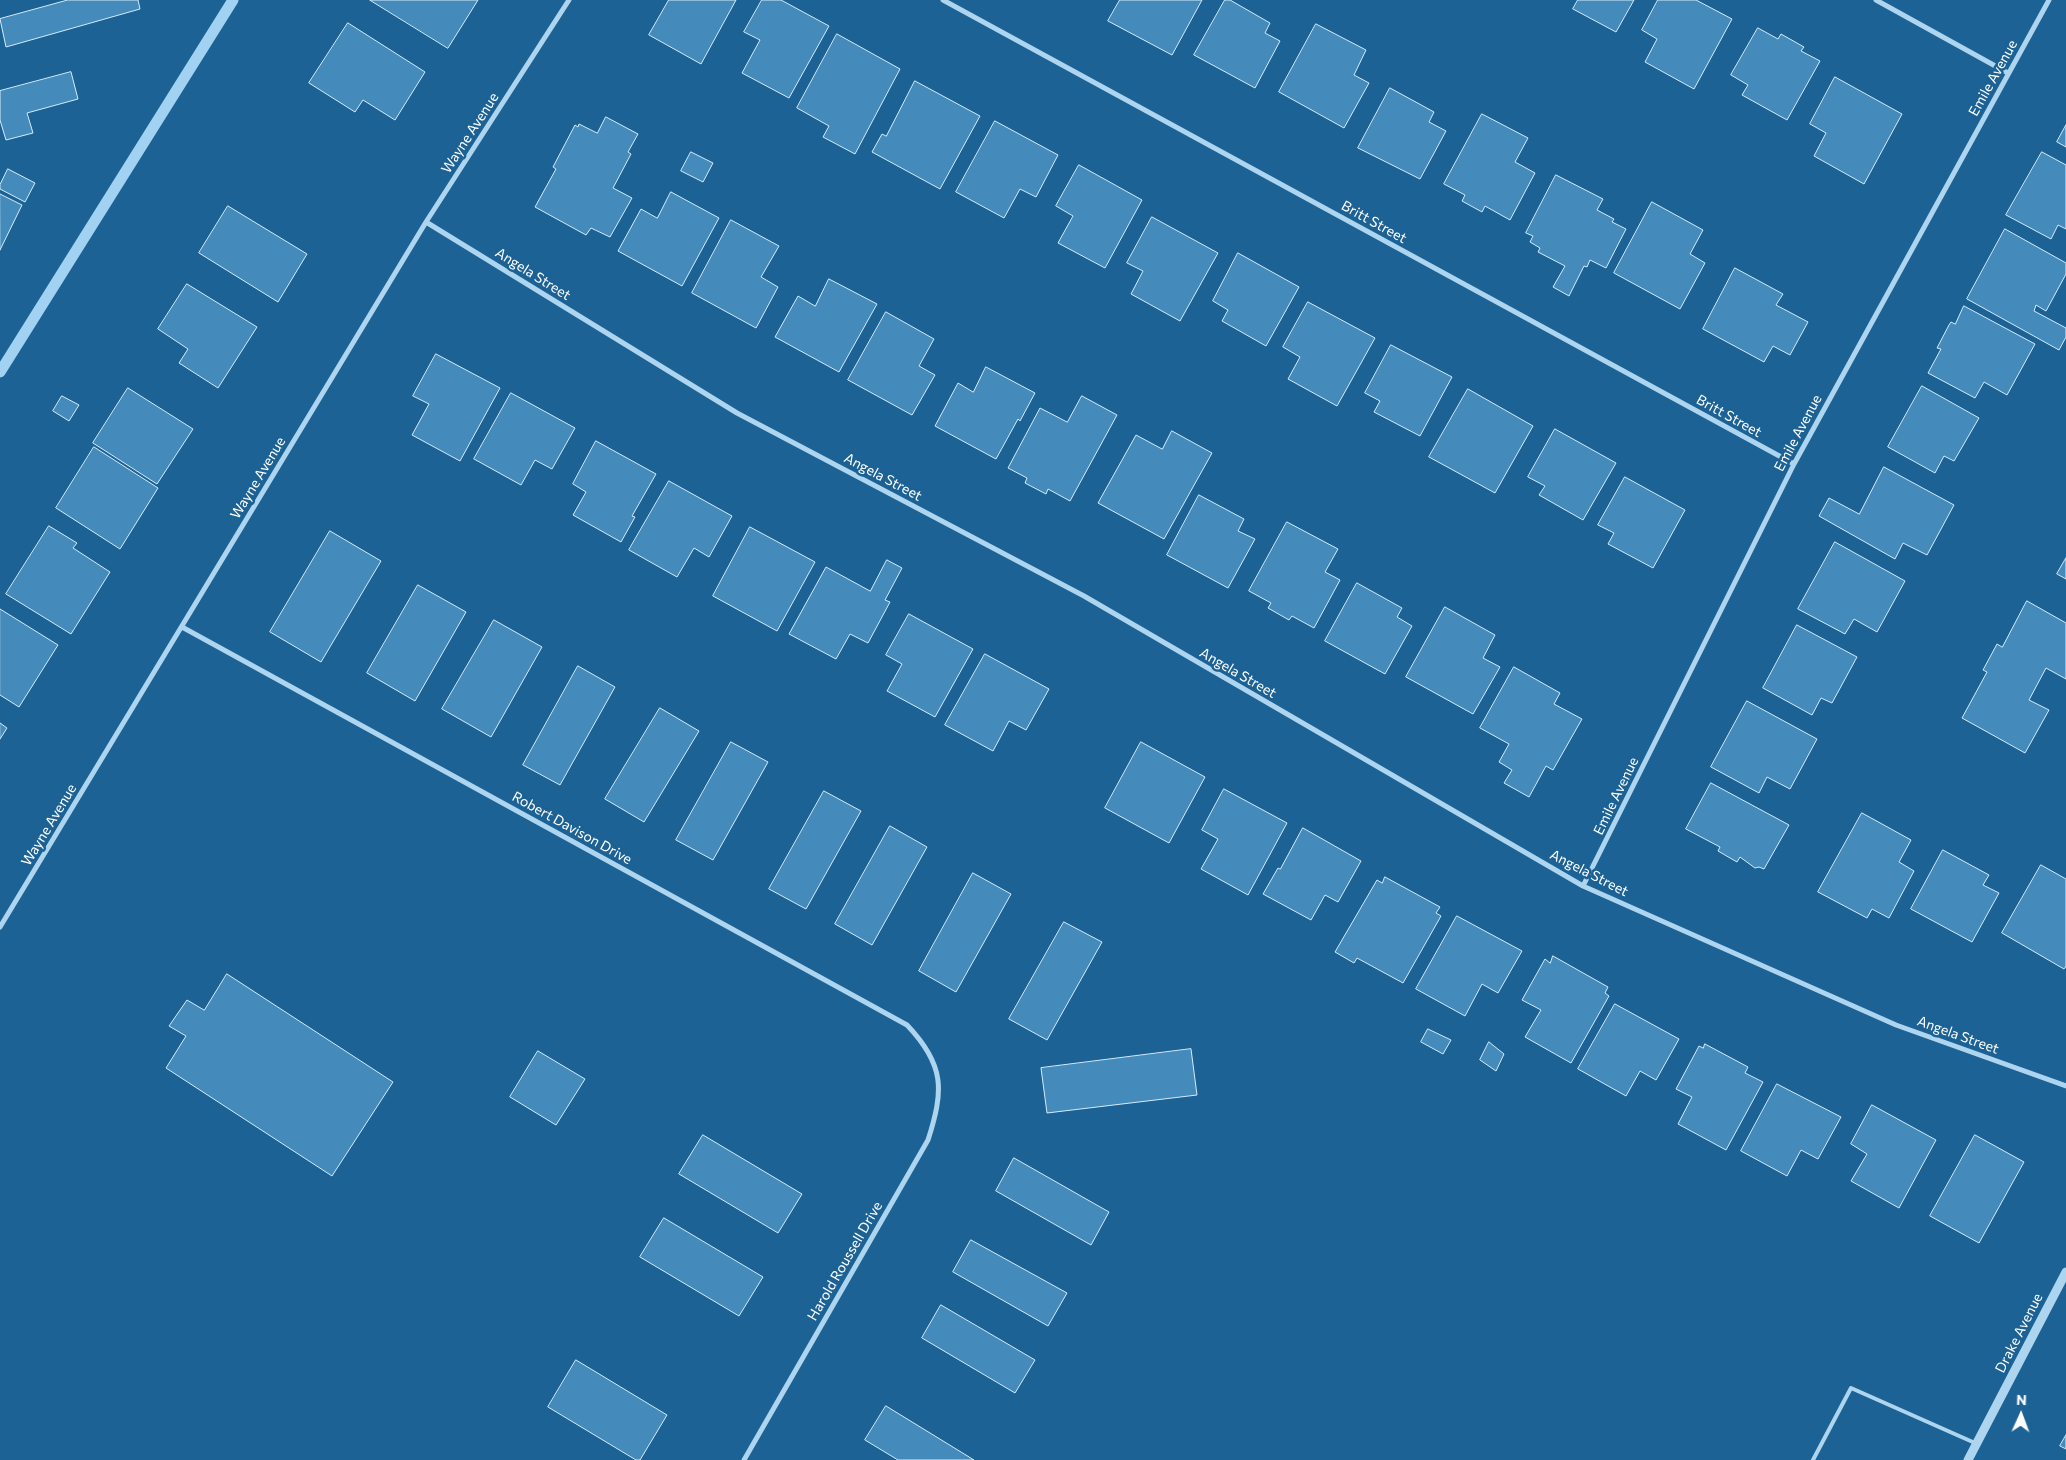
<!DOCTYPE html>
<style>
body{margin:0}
#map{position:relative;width:2066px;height:1460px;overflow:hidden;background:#1c6295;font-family:Commissioner,sans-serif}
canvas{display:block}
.north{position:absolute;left:1996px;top:1390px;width:50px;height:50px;-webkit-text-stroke:4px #1c6295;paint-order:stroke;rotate:2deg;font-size:14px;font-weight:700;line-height:20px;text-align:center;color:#fff}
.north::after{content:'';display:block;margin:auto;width:18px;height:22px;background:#fff;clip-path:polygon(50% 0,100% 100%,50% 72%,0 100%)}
</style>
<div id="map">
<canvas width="2066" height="1460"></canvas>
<div class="north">N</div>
</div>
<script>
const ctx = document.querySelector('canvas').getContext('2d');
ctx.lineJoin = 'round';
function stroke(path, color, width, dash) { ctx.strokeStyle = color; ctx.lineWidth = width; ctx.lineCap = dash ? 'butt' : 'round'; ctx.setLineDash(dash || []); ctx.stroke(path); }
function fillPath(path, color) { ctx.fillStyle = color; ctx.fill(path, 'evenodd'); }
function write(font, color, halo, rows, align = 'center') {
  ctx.font = font + ' Commissioner,sans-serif'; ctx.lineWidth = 5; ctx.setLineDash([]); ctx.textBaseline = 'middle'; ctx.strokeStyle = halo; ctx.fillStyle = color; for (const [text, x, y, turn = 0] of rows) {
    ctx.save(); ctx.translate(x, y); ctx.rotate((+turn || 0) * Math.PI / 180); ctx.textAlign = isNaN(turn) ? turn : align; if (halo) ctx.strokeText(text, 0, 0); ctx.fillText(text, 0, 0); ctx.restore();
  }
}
const stream = new Path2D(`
 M0 372 233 0`);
const building = new Path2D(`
 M68 0H138L140 9 6 47 0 19Z
 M370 0H478L448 48Z
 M669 0H736L701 64 649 35Z
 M762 0H781L829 26 789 98 742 73 760 40 744 32Z
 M1120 0H1202L1172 55 1108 21Z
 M1225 0H1230L1270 23 1265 33 1280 41 1255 88 1194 55Z
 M1578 0H1634L1616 32 1573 9Z
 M1658 0H1696L1732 19 1694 89 1645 62 1657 39 1642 30Z
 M348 23 425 72 395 120 363 100 355 112 309 83Z
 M1316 24 1366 50 1354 75 1369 83 1344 128 1279 92Z
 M1758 28 1778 39 1781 34 1804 47 1801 51 1820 61 1787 120 1742 95 1748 85 1731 75Z
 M837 34 900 69 855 154 823 137 829 126 797 108Z
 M71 72 78 99 27 113 33 133 6 140 0 120V91Z
 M1835 77 1902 114 1864 184 1814 156 1826 133 1810 124Z
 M915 81 980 116 940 189 872 152 882 134 886 136Z
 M1390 88 1434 112 1429 122 1446 131 1420 179 1358 148Z
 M1482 114 1528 138 1515 162 1535 173 1510 220 1485 206 1482 212 1462 201 1465 195 1444 184Z
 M606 117 638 134 628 152 631 154 613 188 632 198 610 237 591 228 586 235 535 207 556 169 553 167 575 125 578 127 579 124 597 133Z
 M995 121 1058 155 1036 197 1020 189 1004 218 956 192Z
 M2066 125V147L2057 142Z
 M691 152 713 163 703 182 681 171Z
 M2042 152 2066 165V229L2058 225 2051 239 2006 215Z
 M1079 165 1142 200 1105 268 1058 243 1073 216 1056 206Z
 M8 169 35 183 25 202 0 189V185Z
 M1556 175 1603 199 1597 210 1614 219 1612 222 1626 229 1606 268 1590 260 1587 267 1584 266 1569 296 1553 287 1565 266 1538 252 1540 248 1530 242 1533 236 1526 233Z
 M671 192 719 218 682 286 618 251 641 209 657 218Z
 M0 194 22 205 0 250Z
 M1652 202 1703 230 1690 254 1705 263 1680 309 1614 273Z
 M228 206 307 254 278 302 199 253Z
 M1152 217 1218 253 1180 321 1131 294 1143 271 1127 263Z
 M731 220 779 246 761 277 778 287 756 328 692 293Z
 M2005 229 2066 263V274L2046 311 2036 305 2034 311 2066 328V337L2059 350 1967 299Z
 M1238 253 1299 287 1266 346 1222 321 1228 310 1213 301Z
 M1735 268 1783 294 1776 305 1808 322 1790 355 1773 346 1764 362 1703 329Z
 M829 279 877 304 839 372 775 337 798 296 815 306Z
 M187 284 257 327 218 388 179 363 188 349 158 329Z
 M1308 302 1375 338 1337 406 1288 379 1300 357 1283 347Z
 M1964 306 2035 344 2007 395 1984 382 1975 398 1928 373 1941 349 1937 348 1949 325 1951 322 1955 324Z
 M886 312 934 339 919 366 935 375 912 415 848 380Z
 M1391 345 1452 377 1420 436 1374 412 1380 401 1365 393Z
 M436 354 500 388 460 461 412 435 429 404 413 396Z
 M986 367 1035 393 1020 421 1018 419 996 459 935 426 958 383 973 392Z
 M1922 386 1979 418 1954 461 1944 456 1935 473 1888 447Z
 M128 388 193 429 157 484 93 443Z
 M1468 389 1533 426 1495 493 1429 457Z
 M511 393 575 428 552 469 535 460 521 485 474 459Z
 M62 396 79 405 69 421 53 411Z
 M1082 396 1117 415 1070 501 1048 489 1046 494 1025 483 1027 478 1008 468 1040 408 1067 422Z
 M1555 429 1616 463 1583 520 1539 495 1545 486 1528 477Z
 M1172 431 1212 453 1164 539 1098 503 1136 435 1162 449Z
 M596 441 656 474 632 516 635 517 621 542 573 515 586 492 573 484Z
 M94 447 158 488 120 549 56 508Z
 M1884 467 1954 505 1927 555 1903 543 1895 559 1819 516 1829 498 1859 514Z
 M1625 477 1685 510 1653 568 1608 544 1614 533 1598 525Z
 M669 481 732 516 709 557 694 548 677 577 629 550Z
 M1199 495 1244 519 1238 531 1255 539 1228 588 1167 555Z
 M1287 522 1338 549 1325 572 1340 580 1314 628 1292 616 1289 620 1268 608 1271 603 1249 591Z
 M49 526 77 543 73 548 110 572 71 634 6 594Z
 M750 527 815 562 777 631 713 596Z
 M330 531 381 561 321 662 270 632Z
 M1835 542 1905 581 1877 632 1854 619 1845 634 1798 609Z
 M2066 558V579L2057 574Z
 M887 560 902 568 885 600 890 602 868 643 850 634 836 659 789 634 826 567 870 591Z
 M1357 583 1402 608 1397 617 1412 626 1385 674 1325 641Z
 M418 585 466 612 415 701 367 673Z
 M2027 601 2066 623V679L2046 668 2029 700 2049 710 2025 753 1962 718 1987 672 1983 670 1997 644 2002 647Z
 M1445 607 1495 635 1483 658 1500 667 1473 714 1406 677Z
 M0 609 58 645 19 707 0 695Z
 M909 614 973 649 935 717 887 691 902 664 886 655Z
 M494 620 542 647 491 737 442 709Z
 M1797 625 1857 657 1832 703 1821 698 1812 715 1763 688Z
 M985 654 1049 689 1026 730 1009 721 993 751 945 725Z
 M578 666 615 687 560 785 523 765Z
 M1514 667 1560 693 1554 704 1582 719 1553 770 1546 766 1529 797 1504 783 1512 770 1499 762 1509 744 1480 728Z
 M1747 701 1817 739 1790 789 1767 777 1759 793 1711 767Z
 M660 708 699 731 644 822 605 799Z
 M0 723 7 728 0 739Z
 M731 742 768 762 713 860 676 840Z
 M1141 742 1205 777 1169 843 1105 808Z
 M1711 783 1789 825 1764 869 1759 867 1755 868 1740 857 1737 862 1718 851 1720 847 1686 829Z
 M1224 789 1287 823 1248 895 1201 869 1218 839 1202 830Z
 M824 791 861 811 806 909 769 889Z
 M1862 813 1911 840 1899 862 1914 871 1889 918 1872 909 1867 918 1818 892Z
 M890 826 927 847 872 945 835 924Z
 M1303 828 1361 861 1338 902 1325 895 1311 920 1263 894 1278 868 1280 869Z
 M1943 850 1989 875 1983 885 1999 893 1972 942 1911 909Z
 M2041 865 2066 879V966L2064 969 2002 933Z
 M973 873 1011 894 956 992 919 971Z
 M1385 877 1440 907 1436 913 1441 916 1403 983 1357 958 1354 963 1335 952 1377 880 1382 883Z
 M1457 916 1522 951 1498 993 1482 984 1465 1016 1416 989Z
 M1064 922 1102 942 1047 1040 1009 1019Z
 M1553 956 1608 987 1605 993 1609 996 1571 1063 1525 1037 1541 1010 1522 1000 1545 959 1550 963Z
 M227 974 393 1082 332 1176 166 1068 186 1036 169 1026 187 1000 204 1010Z
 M1615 1004 1679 1039 1656 1080 1640 1071 1626 1096 1578 1069Z
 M1428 1029 1451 1040 1443 1054 1421 1042Z
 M1489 1042 1504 1054 1496 1071 1480 1060Z
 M1705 1044 1748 1067 1745 1073 1763 1082 1726 1150 1678 1124 1692 1097 1676 1089 1699 1046 1703 1048Z
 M1191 1049 1197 1095 1047 1113 1041 1068Z
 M538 1051 585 1079 556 1125 510 1097Z
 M1777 1084 1841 1117 1818 1159 1801 1150 1787 1176 1741 1151Z
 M1872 1105 1936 1140 1899 1208 1851 1181 1867 1154 1851 1144Z
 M703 1135 802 1194 778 1233 679 1174Z
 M1975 1135 2024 1162 1979 1243 1930 1216Z
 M1014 1158 1109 1212 1091 1245 996 1191Z
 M664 1218 763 1277 739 1316 640 1257Z
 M971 1240 1067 1293 1048 1326 953 1272Z
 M941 1305 1035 1360 1015 1393 922 1338Z
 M576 1360 667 1415 640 1460H636L548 1407Z
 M886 1406 974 1460H898L865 1440Z
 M2066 1435V1449L2060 1446Z`);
const service = new Path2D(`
 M1813 1460 1851 1388 1975 1443`);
const minor = new Path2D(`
 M943 0 1794 464
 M1876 0 2008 73
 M426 222 737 413 1084 596 1583 886 1896 1025 2066 1086
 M182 627 907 1025C945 1065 944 1090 928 1140L744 1460
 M1583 886 1794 464 2049 0
 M0 927 426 222 569 0`);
const tertiary = new Path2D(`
 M1968 1460 2066 1272`);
const streetNames = [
 ["Emile Avenue",1993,78,-61],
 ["Wayne Avenue",470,133,-57],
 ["Britt Street",1374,222,29],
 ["Angela Street",533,274,32],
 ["Britt Street",1729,416,29],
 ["Emile Avenue",1798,433,-62],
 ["Angela Street",883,477,28],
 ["Wayne Avenue",258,478,-59],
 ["Angela Street",1238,673,30],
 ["Emile Avenue",1616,796,-64],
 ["Wayne Avenue",49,825,-59],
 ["Robert Davison Drive",572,828,29],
 ["Angela Street",1589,873,27],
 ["Angela Street",1958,1035,20],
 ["Harold Roussell Drive",845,1261,-60],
 ["Drake Avenue",2019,1333,-63]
];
stroke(stream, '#a1d2f1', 11);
fillPath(building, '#448bbb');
stroke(building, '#d4ebfb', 1);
stroke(service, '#aed5ef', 4);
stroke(minor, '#aed5ef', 5);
stroke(tertiary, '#aed5ef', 9);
write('14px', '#fff', '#1c6295', streetNames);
</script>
